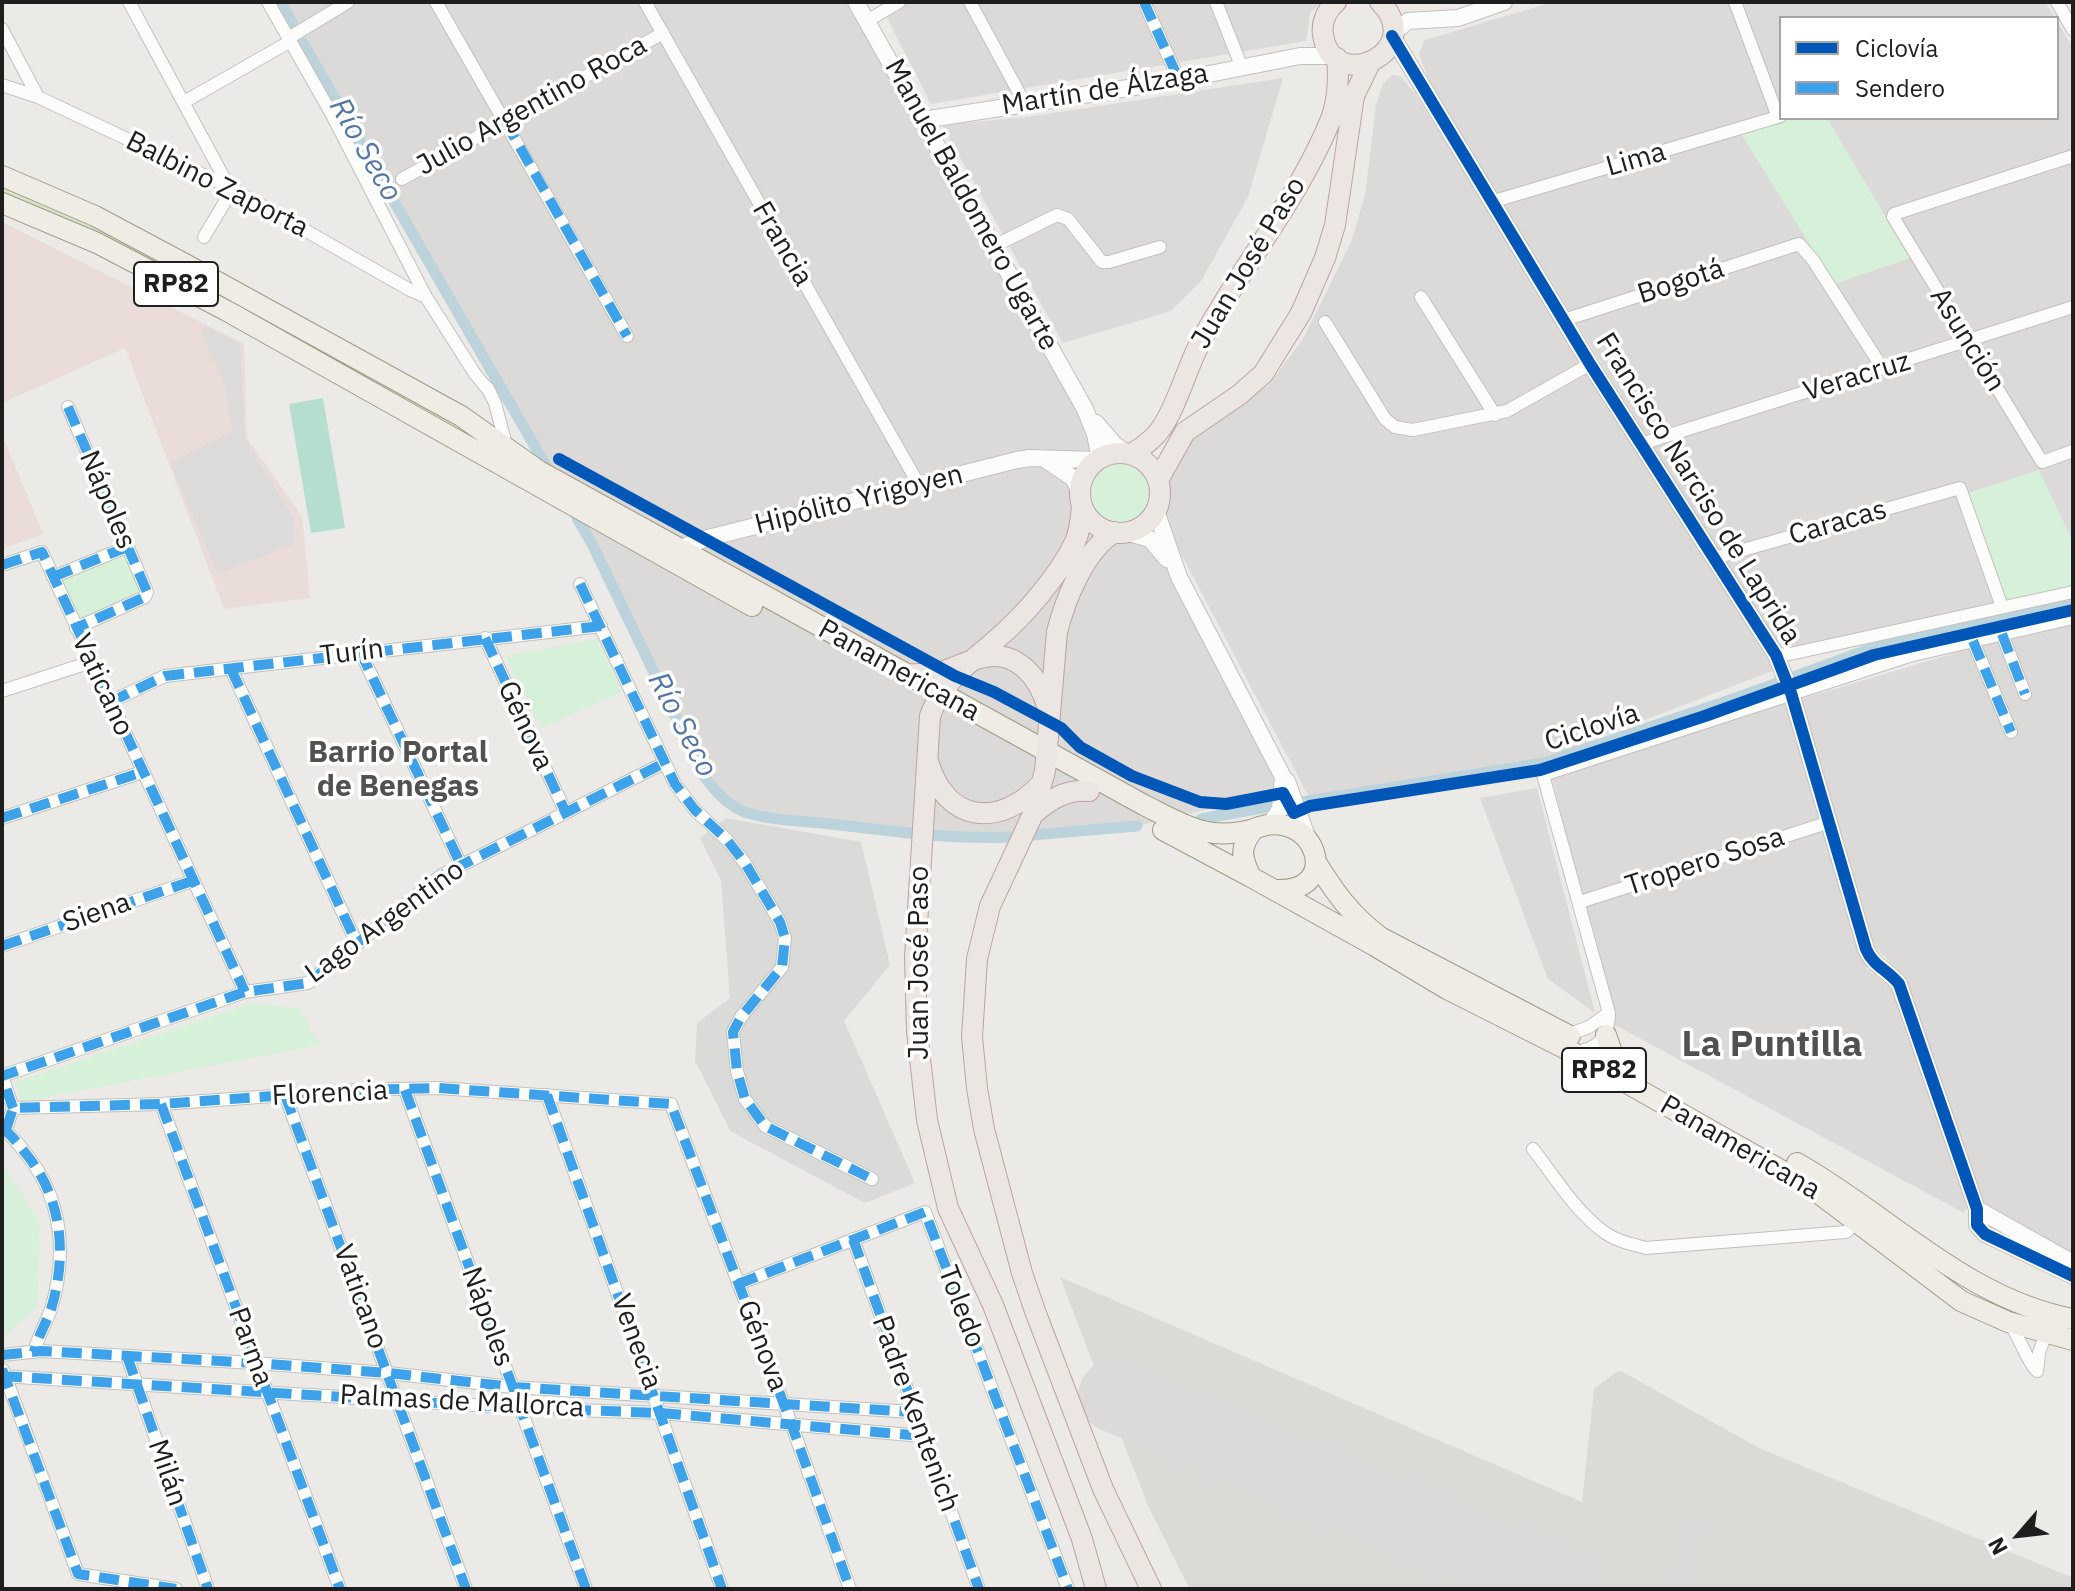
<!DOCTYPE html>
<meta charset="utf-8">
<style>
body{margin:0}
#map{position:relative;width:2075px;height:1591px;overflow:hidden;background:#eceae7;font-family:"IBM Plex Sans",sans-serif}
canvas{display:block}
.frame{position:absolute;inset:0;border:4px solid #1e1e1e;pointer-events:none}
.legend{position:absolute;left:1779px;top:16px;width:280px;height:104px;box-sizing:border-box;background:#fff;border:2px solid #a5a5a5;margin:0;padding:10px 14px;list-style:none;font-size:24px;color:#1e1e1e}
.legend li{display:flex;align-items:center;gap:16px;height:40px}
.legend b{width:40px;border:2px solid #a5a5a5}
.north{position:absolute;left:1979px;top:1495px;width:80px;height:80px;-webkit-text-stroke:6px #fff;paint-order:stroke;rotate:242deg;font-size:22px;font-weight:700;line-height:32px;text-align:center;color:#1e1e1e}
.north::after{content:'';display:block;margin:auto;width:28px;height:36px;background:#1e1e1e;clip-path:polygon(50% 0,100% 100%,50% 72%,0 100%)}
</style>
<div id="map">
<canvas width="2075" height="1591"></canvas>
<div class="frame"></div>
<ul class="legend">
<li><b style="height:10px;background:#0057b8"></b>Ciclovía</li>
<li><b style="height:10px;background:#3da2ea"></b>Sendero</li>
</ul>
<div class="north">N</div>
</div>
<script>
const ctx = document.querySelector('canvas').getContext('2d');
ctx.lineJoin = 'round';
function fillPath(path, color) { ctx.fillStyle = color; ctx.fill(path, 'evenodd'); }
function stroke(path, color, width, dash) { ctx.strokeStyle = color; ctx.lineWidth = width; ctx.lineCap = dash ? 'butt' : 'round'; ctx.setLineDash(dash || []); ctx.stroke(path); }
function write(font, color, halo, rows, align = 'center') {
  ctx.font = font + ' "IBM Plex Sans",sans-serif'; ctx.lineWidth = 7; ctx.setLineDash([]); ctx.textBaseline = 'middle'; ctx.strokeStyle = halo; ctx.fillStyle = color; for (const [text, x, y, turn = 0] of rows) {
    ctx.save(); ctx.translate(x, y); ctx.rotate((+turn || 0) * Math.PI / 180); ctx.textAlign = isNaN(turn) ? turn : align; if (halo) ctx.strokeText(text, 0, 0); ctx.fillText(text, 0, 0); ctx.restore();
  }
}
const residential = new Path2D(`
 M281 2H856L1179 577 1278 766 1275 793 1137 826 982 838 787 819 743 812 732 805 712 787 704 776 593 546Z
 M879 2H1322L1310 13 1306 41 931 104Z
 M1553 2H2045L2055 18H1781V118H2057V21L2073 48V587L1800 646H1784L1769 636 1432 88 1419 54 1425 40Z
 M1392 75 1400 76 1415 93 1775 670 1543 759 1309 797 1179 550 1162 511 1165 485 1175 452 1242 402 1268 386 1303 339 1352 240 1365 195 1376 105 1383 84Z
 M1283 78 1248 197 1201 281 1171 311 1063 343 942 125 1027 117Z
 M2073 625V1255L1983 1205 1905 977 1873 945 1801 699 1968 649Z
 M1787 700 1860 952 1867 969 1894 990 1970 1202 1964 1213 1613 1024 1552 778Z
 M1537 788 1595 1013 1548 979 1480 798Z`);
const commercial = new Path2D(`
 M2 222 244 344 247 438 302 516 310 598 224 609 125 348 2 403Z
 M2 434 43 534 2 549Z`);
const religious = new Path2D(`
 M726 818 861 842 890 965 844 1021 915 1183 865 1203 730 1131 695 1061 697 1023 730 998 721 881 700 838Z`);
const airport = new Path2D(`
 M1060 1277 1582 1502 1594 1389 1616 1372 1621 1371 1759 1448 2073 1578V1589H1190L1148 1506Z`);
const grass = new Path2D(`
 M2 182 24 191 243 302 1117 800 57 215 2 193Z`);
const park = new Path2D(`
 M1793 118H1827L1910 258 1834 284 1742 135Z
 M1088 494a32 32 0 1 1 64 0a32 32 0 1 1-64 0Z
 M2039 470 2073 542V586L2005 601 1968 493Z
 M127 547 147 592 76 628 53 577Z
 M597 639 622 692 541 729 505 656Z
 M253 1003 299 1008 320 1045 22 1102 15 1082Z
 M2 1164 40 1223 37 1307 2 1339Z`);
const pitch = new Path2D(`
 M323 398 345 528 311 533 289 404Z`);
const parking = new Path2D(`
 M205 326 240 344 245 439 294 520V544L218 574 170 463 232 432 224 383 201 332Z`);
const canal = new Path2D(`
 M281 2 294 26
 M303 43 546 466
 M577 518 593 546 704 776C714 790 728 806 745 812 772 821 804 821 831 824 891 831 951 840 1011 837
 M1302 802 1544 763 1739 697 1870 649 2073 604
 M1201 819 1273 806
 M1032 835 1137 826`);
const taxiway = new Path2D(`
 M1677 1589 1697 1530`);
const runway = new Path2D(`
 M1114 1396 1567 1589`);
const minor = new Path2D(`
 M129 2 229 187V195L204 237
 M268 2 331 113 426 297 475 374 490 392
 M436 2 627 336
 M645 2 919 485
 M970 2 1024 102
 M1144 2 1179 80
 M1216 2 1242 68
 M1735 2 1778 117
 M2057 2 2073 30
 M867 21 899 2
 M2 29 38 97
 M2 85 38 97 229 187 410 290 426 297
 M184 102 289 42 292 36 348 2
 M2073 156 1894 214 1893 217 2042 462 2073 451
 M402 179 663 33
 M1491 202 1781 116
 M994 246 1057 215 1068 219 1102 262H1109L1160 247
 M1421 297 1495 415
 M1564 320 1799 244 1813 260 1883 369
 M1325 322 1385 419 1395 427 1413 430 1507 411 1590 364
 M487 387 495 403 506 445
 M68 407 147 592 145 597 76 628
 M1641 444 2073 307
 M1715 558 1960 488 2002 607
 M2 565 42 552 245 992
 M53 577 127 547
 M580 584 675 784 695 810 727 840 745 863 780 922 785 938 782 967 741 1017 733 1032 737 1071 745 1099 765 1126 872 1179
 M2002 634 2025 694
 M485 638 566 813
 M1973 641 2011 732
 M360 651 461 865
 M1776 655 1790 654 2073 592
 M231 669 357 944
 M2 691 91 662
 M110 702 165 676 601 626
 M2 818 143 772
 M1580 902 1830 822
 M2 946 192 881
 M1567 1035 1589 1027 1609 1013
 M1573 1052C1598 1050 1609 1037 1609 1013L1543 775 1909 656 2073 618
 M405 1090 586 1589
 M285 1095 466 1589
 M547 1095 722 1589
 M161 1104 340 1589
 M13 1108 2 1076 245 992 308 983 442 875 664 763
 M2 1128C12 1135 19 1145 27 1155 62 1199 67 1253 52 1306 47 1322 38 1336 34 1352
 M6 1130 13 1108 161 1104 358 1090 438 1088 671 1104 792 1426 850 1589
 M1533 1149C1554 1176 1575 1211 1604 1232 1616 1241 1631 1244 1646 1248L1846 1232 1859 1221
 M853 1239 979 1589
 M738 1284 925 1212 1068 1589
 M2009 1323C2021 1338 2024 1357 2037 1371
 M2 1355 41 1351 255 1363 388 1373 513 1387 913 1412
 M127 1356 208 1589
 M3 1370 78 1574 176 1589
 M2037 1371 2039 1353 2048 1327
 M2 1376 520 1408 661 1413 922 1436`);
const tertiary = new Path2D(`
 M856 2 1085 409 1095 434 1100 458
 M1393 33 1408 21 1458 18 1504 2
 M1392 36 1590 364 1776 655 1791 693 1866 949C1873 966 1888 970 1899 984L1977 1209V1225L1985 1234 2073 1276
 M923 120 1179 80 1300 56H1334
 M1096 423 1115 445 1127 453
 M1046 460 1073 478 1080 492
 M1156 511 1179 577 1283 777 1280 809 1270 824
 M1126 532 1150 539 1167 559
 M677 549 708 538 1017 460 1030 458 1096 460
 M1287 781 1309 842
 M1977 1209 2073 1263`);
const primary = new Path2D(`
 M2 176 95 216 185 264 461 416 539 471 1144 805C1184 825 1208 842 1254 829
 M2 203 97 243 227 311 752 606
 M1163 830 1251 877
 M1316 862C1336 894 1350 914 1380 937L1570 1036
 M1275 890C1347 893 1313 803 1254 829 1239 847 1241 857 1251 877L1375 946 1447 989 1572 1052 1809 1186 1961 1301 2008 1322 2073 1340
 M1606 1035 1615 1061
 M1797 1163C1889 1215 1966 1299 2073 1319`);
const trunk = new Path2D(`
 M1336 2C1327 10 1321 22 1323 35 1332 96 1429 52 1380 2
 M1080 493a40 40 0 1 1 80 0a40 40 0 1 1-80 0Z
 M1132 454C1142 447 1153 440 1160 430 1176 409 1187 367 1201 341 1241 267 1299 198 1331 119 1338 99 1339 78 1337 58
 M1158 480 1185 432 1239 395 1263 374 1301 313 1325 258 1335 225 1354 96 1370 63
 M1082 506C1081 518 1080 531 1075 542 1060 574 1025 615 998 638 972 662 943 679 930 716L915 957 917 1032 927 1120 948 1208 993 1305 1082 1539 1096 1589
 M1115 532C1085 549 1065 600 1057 632L1045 771 1033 814 990 906 977 959 972 1037 977 1088 984 1129 1022 1273 1035 1311 1103 1489 1151 1589
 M906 675C918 674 931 674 944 671 956 667 968 661 980 658 1016 648 1039 677 1048 708
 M928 761C945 822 998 829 1040 785
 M1033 814C1050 800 1065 789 1089 791`);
const quiet = new Path2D(`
 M1144 2 1179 80
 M505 121 627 336
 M68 407 147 592 145 597 76 628
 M2 565 42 552 245 992
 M53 577 127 547
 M580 584 675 784 695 810 727 840 745 863 780 922 785 938 782 967 741 1017 733 1032 737 1071 745 1099 765 1126 872 1179
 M2002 634 2025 694
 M485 638 566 813
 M1973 641 2011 732
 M360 651 461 865
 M231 669 357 944
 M110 702 165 676 601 626
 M2 818 143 772
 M2 946 192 881
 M405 1090 586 1589
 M285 1095 466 1589
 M547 1095 722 1589
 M161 1104 340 1589
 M13 1108 2 1076 245 992 308 983 442 875 664 763
 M2 1128C12 1135 19 1145 27 1155 62 1199 67 1253 52 1306 47 1322 38 1336 34 1352
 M6 1130 13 1108 161 1104 358 1090 438 1088 671 1104 792 1426 850 1589
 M853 1239 979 1589
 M738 1284 925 1212 1068 1589
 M2 1355 41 1351 255 1363 388 1373 513 1387 913 1412
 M127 1356 208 1589
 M2 1369 78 1574 176 1589
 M2 1376 520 1408 661 1413 922 1436`);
const cycleway = new Path2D(`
 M1392 36 1590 364 1776 655 1791 693 1866 949C1873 966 1888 970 1899 984L1977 1209V1225L1985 1234 2073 1276
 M559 459 955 676 994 692 1061 728 1080 747 1132 776 1200 802 1226 804 1283 793 1294 813 1310 806 1540 770 1705 716 1874 655 2073 610`);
const shields = [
 [176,284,84],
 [1604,1070,84]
];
const shieldNames = [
 ["RP82",176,284],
 ["RP82",1604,1070]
];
const streetNames = [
 ["Martín de Álzaga",1105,90,-9],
 ["Julio Argentino Roca",532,106,-29],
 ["Lima",1636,160,-16],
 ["Balbino Zaporta",217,185,27],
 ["Manuel Baldomero Ugarte",971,205,61],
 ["Francia",782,244,60],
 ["Juan José Paso",1249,263,-59],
 ["Bogotá",1681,282,-18],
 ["Asunción",1967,340,58],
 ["Veracruz",1857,377,-17],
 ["Francisco Narciso de Laprida",1698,489,58],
 ["Nápoles",107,500,67],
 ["Hipólito Yrigoyen",859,500,-14],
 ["Caracas",1838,523,-16],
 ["Turín",352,653,-7],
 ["Panamericana",899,671,29],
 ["Vaticano",102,685,65],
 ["Génova",525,726,65],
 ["Ciclovía",1592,728,-18],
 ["Tropero Sosa",1705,862,-18],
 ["Siena",97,913,-19],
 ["Lago Argentino",385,922,-36],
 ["Juan José Paso",920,963,-90],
 ["Florencia",330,1094,-3],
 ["Panamericana",1740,1148,30],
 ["Vaticano",360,1297,70],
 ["Toledo",961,1307,69],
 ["Nápoles",487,1317,70],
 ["Venecia",636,1342,70],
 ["Génova",762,1346,69],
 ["Parma",250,1347,70],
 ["Palmas de Mallorca",462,1402,3],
 ["Padre Kentenich",915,1414,70],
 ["Milán",167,1473,71]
];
const waterNames = [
 ["Río Seco",365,150,60],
 ["Río Seco",682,725,62]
];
const neighbourhoodNames = [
 ["Barrio Portal",398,753],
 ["de Benegas",398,787]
];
const districtNames = [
 ["La Puntilla",1772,1046]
];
fillPath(residential, '#dbdad8');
fillPath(commercial, '#e9dcd9');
fillPath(religious, '#dadad8');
fillPath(airport, '#dbdad6');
fillPath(grass, '#d7e6c8');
fillPath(park, '#d7f0d9');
fillPath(pitch, '#b6ded0');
fillPath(parking, '#dcdbda');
stroke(canal, '#bdd3dc', 11);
stroke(taxiway, '#dbdad8', 28);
stroke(runway, '#dbdad8', 72);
stroke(minor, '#c2c1bf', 14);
stroke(tertiary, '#c2c1bf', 18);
stroke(primary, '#a09986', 22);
stroke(trunk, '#bea1a7', 22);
stroke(minor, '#fcfcfb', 12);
stroke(tertiary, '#fcfcfb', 16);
stroke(primary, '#efece5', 20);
stroke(trunk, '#ece6e2', 20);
stroke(quiet, '#3da2ea', 10, [20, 10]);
stroke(cycleway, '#0057b8', 12);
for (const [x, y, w] of shields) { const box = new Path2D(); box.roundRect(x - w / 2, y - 22, w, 44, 6); ctx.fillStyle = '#fff'; ctx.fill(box); stroke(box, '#1e1e1e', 2); }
write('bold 26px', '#1e1e1e', null, shieldNames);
write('28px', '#1e1e1e', '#fff', streetNames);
write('italic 30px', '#5476a4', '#fff', waterNames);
write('bold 30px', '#515151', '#fff', neighbourhoodNames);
write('bold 36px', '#515151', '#fff', districtNames);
</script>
